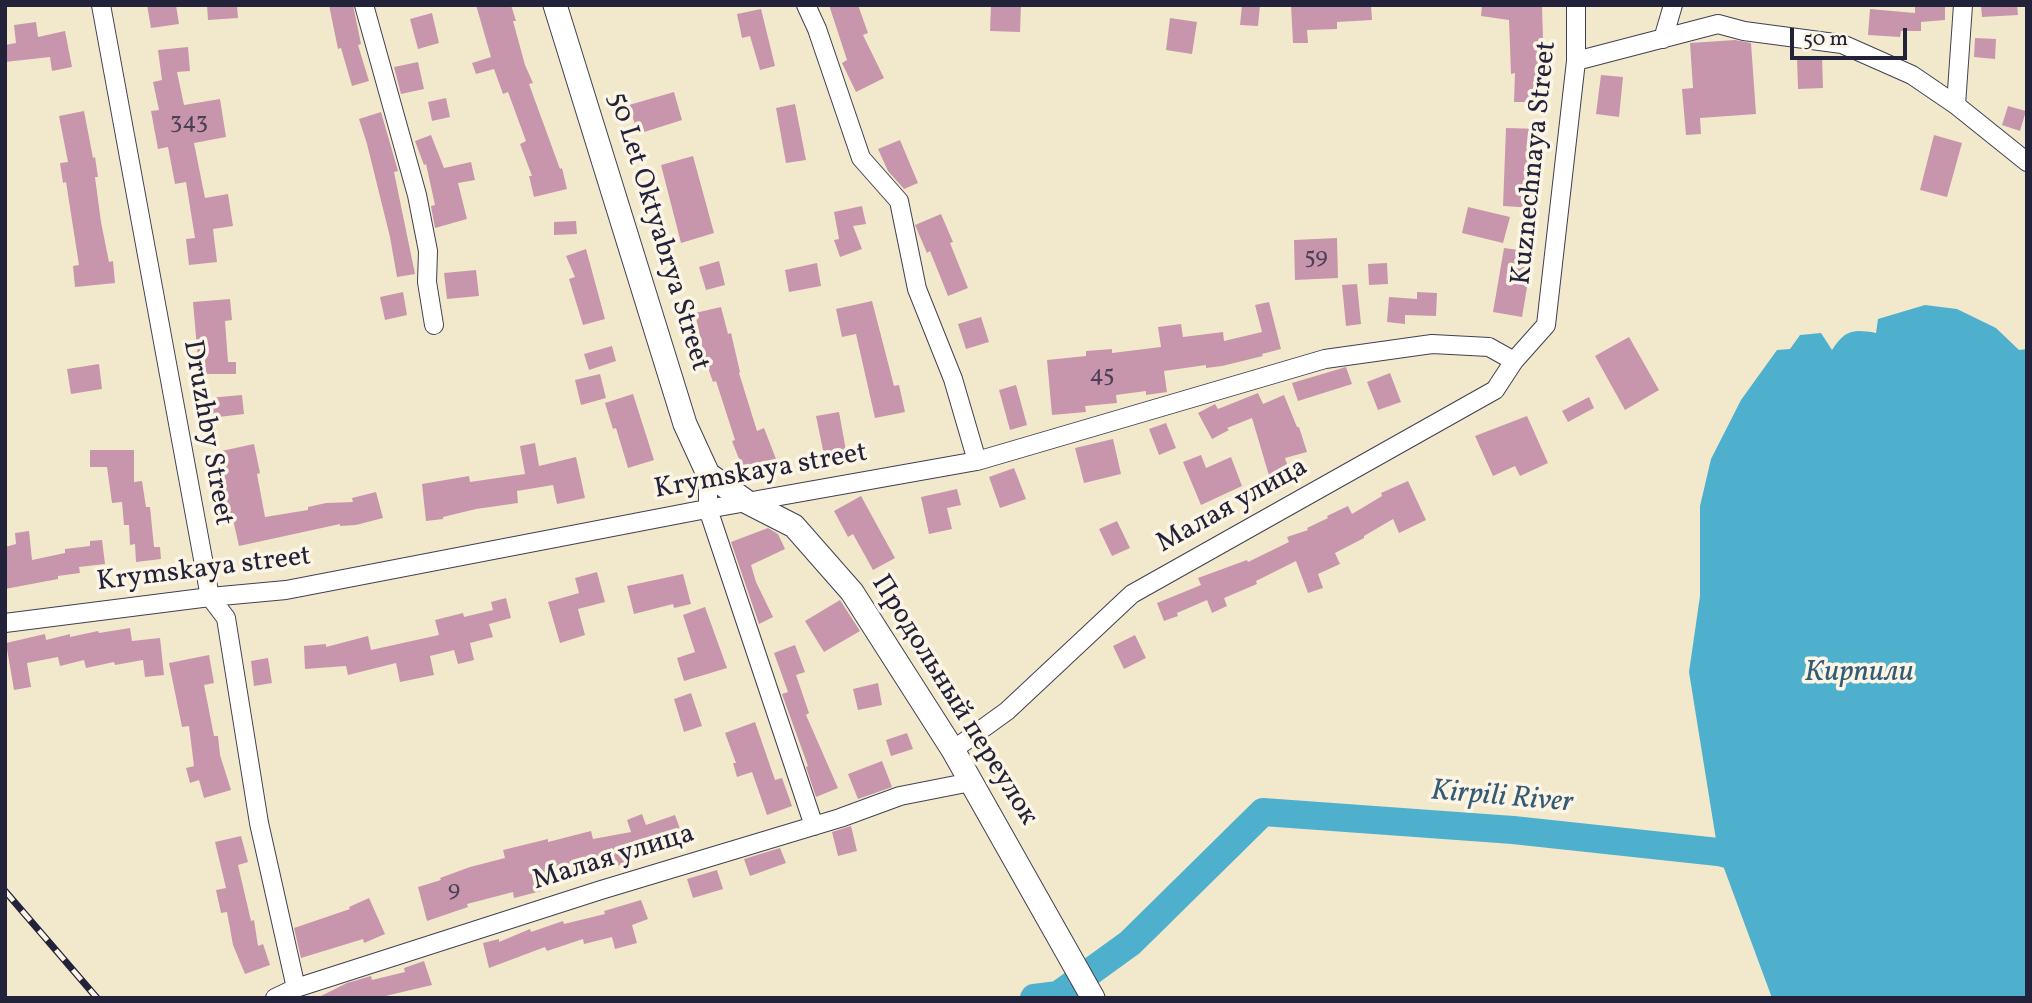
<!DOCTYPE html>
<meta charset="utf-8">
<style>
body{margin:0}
#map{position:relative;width:2032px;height:1003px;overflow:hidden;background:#f2e9cd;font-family:Vollkorn,serif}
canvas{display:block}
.frame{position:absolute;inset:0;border:7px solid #22223b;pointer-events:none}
.scale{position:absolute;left:1790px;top:28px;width:117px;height:32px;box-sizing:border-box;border:4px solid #22223b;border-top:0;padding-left:9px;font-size:21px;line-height:24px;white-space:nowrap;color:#22223b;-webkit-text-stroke:5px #fcf5e5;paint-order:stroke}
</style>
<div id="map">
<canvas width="2032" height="1003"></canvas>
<div class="frame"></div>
<div class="scale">50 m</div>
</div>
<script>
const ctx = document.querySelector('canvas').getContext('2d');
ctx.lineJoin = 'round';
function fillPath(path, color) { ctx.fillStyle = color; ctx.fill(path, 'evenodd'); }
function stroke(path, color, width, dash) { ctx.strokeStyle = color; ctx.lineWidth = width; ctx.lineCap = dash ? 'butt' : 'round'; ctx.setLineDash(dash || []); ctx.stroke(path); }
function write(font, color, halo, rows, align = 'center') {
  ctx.font = font + ' Vollkorn,serif'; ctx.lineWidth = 7; ctx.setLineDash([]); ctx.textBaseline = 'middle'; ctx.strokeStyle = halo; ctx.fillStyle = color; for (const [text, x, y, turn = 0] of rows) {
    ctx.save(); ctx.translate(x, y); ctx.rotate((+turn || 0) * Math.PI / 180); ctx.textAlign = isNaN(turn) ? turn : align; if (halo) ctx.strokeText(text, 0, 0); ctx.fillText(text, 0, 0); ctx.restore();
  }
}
const water = new Path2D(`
 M1925 305 1957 309 1996 328 2019 350 2027 349V998H1772L1718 852 1689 672 1700 596V506L1711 459 1741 400 1777 350 1790 349 1800 335 1821 333 1832 350C1845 330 1853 329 1876 333L1878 319Z`);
const river = new Path2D(`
 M1034 998 1058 995 1130 943 1263 812 1513 830 1718 852 1756 861`);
const building = new Path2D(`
 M147 5H176L179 24 151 28Z
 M207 5H237L238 18 208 20Z
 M329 5H353L361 44 358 45 369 81 352 86 341 48 338 49Z
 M476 5H511L516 21H513L525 65 533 83 529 84 560 169 562 168 567 189 534 197 529 176H532L520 144 526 141 508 92 503 94 494 69 476 74 472 63 491 57Z
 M829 5H858L868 33 863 35 884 78 856 92 842 63 847 60Z
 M991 5H1021L1020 32 990 31Z
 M1242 5H1260L1258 26 1240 25Z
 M1291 5H1371L1372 20 1337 22V29L1307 30 1308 43H1293Z
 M1482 5H1542L1544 73H1540V102H1514L1515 73 1511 74 1509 20 1481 16Z
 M1915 5H1945V20L1921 22V31H1901L1900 37 1868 35 1870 9 1915 13Z
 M1981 5H2017L2018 15 1982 17Z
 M761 9 775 66 760 70 750 36 742 38 737 14Z
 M432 13 439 43 418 49 410 19Z
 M1170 18 1197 22 1192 54 1166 50Z
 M36 22 38 37 65 31 72 67 52 71 50 57 5 62V45L16 43 14 25Z
 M1975 38 1996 39 1995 59 1974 57Z
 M1735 40 1751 43 1756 114 1700 118 1701 134 1686 135 1682 89 1693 88 1690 43Z
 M188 47 190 71 177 72 184 105 220 99 226 137 194 143 205 198 228 194 233 226 213 229 217 262 189 265 186 239 195 238 186 182 175 184 168 147 158 149 151 111 159 110 153 82 162 80 158 50Z
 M1822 56 1823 88 1798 89 1797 57Z
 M418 62 424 89 401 94 394 67Z
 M1601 75 1623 77 1619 117 1596 114Z
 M674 92 682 120 638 134 629 105Z
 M446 98 450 117 432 121 428 102Z
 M795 104 806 160 786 163 776 108Z
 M2008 106 2026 111 2020 131 2002 125Z
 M84 111 93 158 95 157 98 177H95L101 222 109 262 113 261 115 283 75 287 73 266 79 265 66 182 63 183 60 163 68 162 59 116Z
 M381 112 398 171 394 172 415 274 397 277 390 237 367 144 359 119Z
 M1506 128 1541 129 1536 208 1503 206Z
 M431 135 444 168 471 162 475 180 458 183 467 219 435 228 431 206 435 205 426 164 424 165 415 141Z
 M1934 135 1962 143 1947 197 1920 190Z
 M900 140 918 183 904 189 888 171 878 149Z
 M693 156 714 233 681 243 661 165Z
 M862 206 866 224 853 226 862 249 840 257 834 240 839 239 834 212Z
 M1468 207 1510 217 1503 243 1462 233Z
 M941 214 953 242 950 243 968 288 948 296 930 251 927 253 915 225Z
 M576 221 577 234 554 235V222Z
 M1337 238 1338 278 1295 280 1294 240Z
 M1504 248 1533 252 1522 317 1493 312Z
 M586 249 605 319 583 325 569 279 575 277 566 256Z
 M719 261 725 285 706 290 699 267Z
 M817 263 821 286 789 292 785 270Z
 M1387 263 1388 284 1369 285 1368 264Z
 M476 270 479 296 447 299 444 273Z
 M1357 284 1361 324 1346 326 1342 285Z
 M403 292 407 315 385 320 380 297Z
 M1417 292 1437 293 1436 316 1405 315V324L1387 322 1389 297 1417 299Z
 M230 299 232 320 225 321 228 362H236V374H205V359L198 360 193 302Z
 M872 301 894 386 899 385 905 412 875 418 856 334 842 337 836 309Z
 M1269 302 1281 349 1262 354 1263 356 1222 366 1206 368V365L1164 371 1167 392 1146 395V391L1116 395 1117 403 1085 406 1086 412 1052 415 1047 360 1086 356V351L1112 349V353L1161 347 1158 327 1181 324 1183 337 1223 332 1224 341 1262 332 1255 305Z
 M721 307 728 334 731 333 740 372 739 373 757 431 764 428 776 459 744 472 732 441 735 440 716 381 713 382 705 359 695 313Z
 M981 317 989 342 966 349 958 324Z
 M1629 337 1659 390 1625 410 1595 356Z
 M612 346 616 361 589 370 584 354Z
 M99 364 102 389 71 394 67 369Z
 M1346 367 1352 384 1298 401 1292 383Z
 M1390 373 1401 402 1378 410 1367 382Z
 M600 374 606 398 581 405 575 380Z
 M1016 385 1027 425 1010 430 999 390Z
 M1258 393 1263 404 1284 395 1297 427H1299L1307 452 1285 458 1290 473 1270 479 1252 418 1227 428 1229 430 1212 439 1198 413 1215 404 1218 409Z
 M633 394 654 460 628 468 616 428 613 429 605 403Z
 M242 395 244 414 210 418 208 398Z
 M1589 397 1594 408 1568 422 1562 411Z
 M839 412 847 456 825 460 816 416Z
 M1527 416 1548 463 1520 476 1515 466 1493 476 1475 436Z
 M1166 423 1176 448 1159 455 1149 429Z
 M1113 439 1121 474 1084 483 1075 448Z
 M535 443 539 466 576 457 585 498 557 504 553 485 517 491 518 503 476 509 443 517V519L426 521 422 484 469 476 470 482 525 474 520 446Z
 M254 444 260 473 257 474 265 517 308 510V507L326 503 353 502 352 498 376 492 383 518 356 525 340 526V524L239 546 232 515 222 517 217 488H220L212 453Z
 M90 450H134V482L142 481 146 507H150L154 547H160L161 559 136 562 135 544 130 545 129 525H124L122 502 112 503 107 467H90Z
 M1201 455 1206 468 1231 457 1242 486 1201 505 1183 462Z
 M1014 468 1026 499 1000 508 989 477Z
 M1408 481 1426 520 1399 533 1393 519 1364 536V538L1335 553 1340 564 1318 574 1323 588 1308 593 1296 561 1256 581 1257 584 1224 598 1227 606 1212 613 1207 600 1177 613 1178 616 1164 621 1157 603 1201 585 1198 578 1247 560 1248 562 1289 542 1287 537 1308 530 1307 528 1328 518 1327 516 1348 506 1352 514 1382 496 1381 493Z
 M957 489 961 505 947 508 952 529 929 534 921 497Z
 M861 496 895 558 873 570 853 534 848 537 834 511Z
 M1117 521 1130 548 1112 556 1099 529Z
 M768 528 778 534 785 549 751 565 756 582 773 617 759 624 731 542Z
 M29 531 32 560 65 553V549L90 546V541L102 540 105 564 79 567 80 573 58 576V579L5 589V547L16 544 15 533Z
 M597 572 605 602 578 609 585 635 560 643 548 602 579 593 575 578Z
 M683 574 691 604 674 608 673 604 634 614 627 586Z
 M506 598 511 618 489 624 493 637 470 643 474 660 458 664 454 650 430 656 434 675 400 682 396 663 348 675 346 666 305 669 304 646 326 644V647L368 636 371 650 439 635 435 620 463 613 464 617 493 610 491 602Z
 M840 600 860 631 824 652 805 621Z
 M705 607 727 668 684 681 677 658 695 652 683 615Z
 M130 628 132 641 160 638 164 675 145 677 143 660 115 665 114 662 86 668 84 660 60 666 58 657 27 663 31 687 14 690 6 643 45 634 46 640 70 634V637L98 631 99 633Z
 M1135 635 1146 658 1124 669 1113 646Z
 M795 645 805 672 796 675 809 713 806 715 838 788 816 797 806 767 808 766 782 694 788 692 774 653Z
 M209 655 214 683 204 685 214 736H218L220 755 231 790 204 798 199 780 190 783 186 768 194 766 189 726 182 727 169 663Z
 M268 658 272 683 254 686 251 661Z
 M878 683 882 705 858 710 853 689Z
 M691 693 702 726 684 732 674 699Z
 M755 722 775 780 782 778 792 806 767 815 752 772 737 777 733 763H736L725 733Z
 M907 733 913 749 891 756 886 740Z
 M882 761 892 787 858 799 848 774Z
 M642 814 646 825 675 815 685 843 666 849 665 846 629 860 630 863 611 867 610 865 586 871 587 875 569 880 566 868 537 875 541 891 514 898 513 892 467 904 468 907 427 921 418 887 441 880 440 878 470 867 505 858 503 850 548 839V842L591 831 593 839 631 832 627 820Z
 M851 826 857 851 838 856 832 832Z
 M241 836 248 862 238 865 251 921 254 920 258 946 263 944 270 965 245 974 233 945 227 912 221 913 216 890 226 888 215 842Z
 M780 848 786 863 750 876 744 859Z
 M717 870 723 889 693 898 687 879Z
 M369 898 385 934 364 943 363 939 301 958 294 928 350 909 349 907Z
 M641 900 648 919 632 925 637 943 615 949 612 937 584 944 583 939 547 951 545 947 489 968 483 943 499 939V942L530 929 531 932 563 921 564 924 605 914 604 911Z
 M424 961 432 985 377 998H317L347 983 371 976 372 980 405 972 404 968Z`);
const minor = new Path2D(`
 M101 5 210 597 226 618 259 823 296 988
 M364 5 417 195 428 251 427 282 434 325
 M806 5 817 29 861 158 899 201 917 289 953 379 977 461
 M1663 39 1673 5
 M1576 61 1718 24 1744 31 1842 44 1912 75 1956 105 2027 162
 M1956 105 1963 5
 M708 474V509L814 826
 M5 623 210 597 286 590 696 511 977 461 1325 359 1432 344 1489 347 1514 361
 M953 750 1007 711 1132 594 1495 390 1514 361 1546 325 1576 61V5
 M275 998 296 988 601 890 840 818 900 796 971 782`);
const tertiary = new Path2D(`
 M555 5 685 424 708 474 747 502 794 526 852 592 953 750 1093 998`);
const rail = new Path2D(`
 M5 891 97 998`);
const numberNames = [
 ["343",189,124],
 ["59",1316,259],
 ["45",1102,377],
 ["9",454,892]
];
const streetNames = [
 ["Kuznechnaya Street",1536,163,-84],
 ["50 Let Oktyabrya Street",657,232,73],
 ["Druzhby Street",206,433,80],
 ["Krymskaya street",761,473,-10],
 ["Малая улица",1233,507,-29],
 ["Krymskaya street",204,571,-7],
 ["Продольный переулок",953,701,58],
 ["Малая улица",614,859,-17]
];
const waterNames = [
 ["Кирпили",1859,674],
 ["Kirpili River",1502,799,5]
];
fillPath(water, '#4fb0ce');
stroke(river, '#4fb0ce', 28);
fillPath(building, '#c896ac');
stroke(minor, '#414051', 20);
stroke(tertiary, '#414051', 25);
stroke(minor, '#fff', 18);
stroke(tertiary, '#fff', 23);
stroke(rail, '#22223b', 7);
stroke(rail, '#fcf5e5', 4.5, [13]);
write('24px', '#4c3f57', null, numberNames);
write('28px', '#22223b', '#fcf5e5', streetNames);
write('italic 30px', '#345b76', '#fcf5e5', waterNames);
</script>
